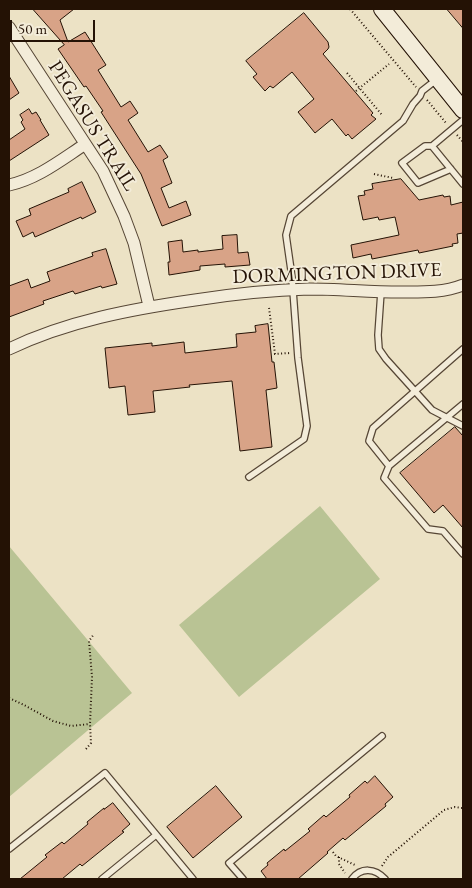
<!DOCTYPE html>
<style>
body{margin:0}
#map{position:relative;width:472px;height:888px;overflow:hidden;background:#ece2c5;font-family:"EB Garamond",serif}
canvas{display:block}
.frame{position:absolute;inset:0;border:10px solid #241205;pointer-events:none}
.scale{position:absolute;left:10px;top:20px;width:85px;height:22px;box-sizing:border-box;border:2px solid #241205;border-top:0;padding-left:6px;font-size:15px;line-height:18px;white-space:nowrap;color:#241205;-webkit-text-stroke:4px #f3ecd9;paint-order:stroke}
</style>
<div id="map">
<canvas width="472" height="888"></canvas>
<div class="frame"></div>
<div class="scale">50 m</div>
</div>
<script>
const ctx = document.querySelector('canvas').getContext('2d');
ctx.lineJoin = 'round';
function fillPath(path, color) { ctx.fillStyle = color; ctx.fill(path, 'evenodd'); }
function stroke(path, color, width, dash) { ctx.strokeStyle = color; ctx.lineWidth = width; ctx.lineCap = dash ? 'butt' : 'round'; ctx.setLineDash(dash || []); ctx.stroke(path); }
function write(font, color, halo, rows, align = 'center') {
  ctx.font = font + ' "EB Garamond",serif'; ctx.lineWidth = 4; ctx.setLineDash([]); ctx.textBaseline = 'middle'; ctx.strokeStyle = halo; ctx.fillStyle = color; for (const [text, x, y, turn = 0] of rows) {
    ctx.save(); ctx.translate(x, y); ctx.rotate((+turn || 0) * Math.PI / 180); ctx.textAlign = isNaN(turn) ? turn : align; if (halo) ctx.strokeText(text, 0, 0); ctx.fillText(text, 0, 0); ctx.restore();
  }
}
const green = new Path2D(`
 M320 506 380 579 239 697 179 625Z
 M9 546 132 693 9 797Z`);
const building = new Path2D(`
 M33 9H74L60 20 68 42 85 32 106 65 98 70 121 107 130 101 138 113 128 120 148 152 160 145 168 157 163 160 172 183 161 188 169 208 186 201 191 215 162 226 141 174 101 112 103 111 86 86 84 87 58 49 64 45Z
 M447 9H463V28Z
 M304 13 328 42 329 47 328 49 323 54 373 113 371 115 376 119 352 139 348 134 346 136 332 119 315 133 298 112 314 99 292 72 273 88 270 86 265 91 253 77 257 74 246 61Z
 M9 76 19 93 9 100Z
 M29 109 32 114 36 112 41 120H40L49 135 9 161V140L25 129 21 122 23 120 20 115Z
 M401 179 419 200 443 195 444 197 450 196 451 205 463 202V233L457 234 458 243 452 244 453 246 419 253 418 250 372 259 371 254 353 258 351 245 399 235 395 217 379 220 378 217 363 220 358 196 365 195 364 191 373 189 372 184Z
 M82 182 96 212 82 219 81 217 35 237 33 232 23 237 16 221 31 215 29 209 69 192 68 189Z
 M237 235 238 253 248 252 250 265 225 267V264L200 266V270L169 275 168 262H170L168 242 182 240 183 252 198 250V252L223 249 222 236Z
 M106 249 117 284 102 288 101 286 75 294 73 291 43 301 44 304 9 317V286L28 279 31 288 50 281 47 272 93 256 92 253Z
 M268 324 272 362H274L277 388 266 390 272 447 240 451 232 381 189 385 190 387 153 391 155 412 128 415 125 386 109 388 105 348 152 343V346L184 342 185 353 237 347 236 334 256 332 255 326Z
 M455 427 463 436V528L443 505 434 513 400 473Z
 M375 776 393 797 385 804 386 806 345 840 343 838 327 852 328 853 298 879H267L261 871 268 865 267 863 284 849 285 851 310 831 308 829 324 815 326 817 350 797 349 795 365 781 367 783Z
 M216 786 242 817 193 858 167 827Z
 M113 803 130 824 122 831 124 832 82 866 80 864 62 879H20L47 857 45 855 62 842 64 844 88 824 87 822 104 808V809Z`);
const path = new Path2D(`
 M350 9 416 87
 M347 73 382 115
 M356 91 389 64
 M427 100 446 123
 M457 135 463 142
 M374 174 393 178
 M269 308 275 354 290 353
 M9 698 24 705 53 721 71 726 90 724
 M86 749 91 743 90 724 92 677 89 641 94 634
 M333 852 336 856 355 865
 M339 857V864L345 873
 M382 866 388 857 444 810 455 807 462 808 463 810`);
const service = new Path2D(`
 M463 120 432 146 463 184
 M432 146H425L402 163 418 183 451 169
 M381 292 378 335 379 349 386 359 432 410 463 426
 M463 349 373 428 369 441 389 466 384 478 428 529 443 531 463 554
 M389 466 463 404
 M249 477 304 439 307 426 298 358 292 277 286 235 291 216 403 121 413 104 420 96 422 91 436 80
 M9 849 105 773 193 879
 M102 879 156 835
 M243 879 229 863 382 736
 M352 879C361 867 375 868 385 879`);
const minor = new Path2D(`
 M9 27 103 171 124 216 134 243 149 306
 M9 185C37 179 61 160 84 145
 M9 349C67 321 132 309 195 300 233 294 271 290 309 289 339 289 369 292 400 292 421 292 443 293 463 285`);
const secondary = new Path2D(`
 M382 9 463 110`);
const streetNames = [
 ["PEGASUS TRAIL",92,126,58],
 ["DORMINGTON DRIVE",337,274,-2]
];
fillPath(green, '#b9c394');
fillPath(building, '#d8a387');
stroke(building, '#241205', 1);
stroke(service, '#564635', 8);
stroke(minor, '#564635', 13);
stroke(secondary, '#241205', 18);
stroke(path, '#241205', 2, [1, 2.5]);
stroke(service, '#f3ecd9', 5.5);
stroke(minor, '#f3ecd9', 11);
stroke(secondary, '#f3ecd9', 16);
write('20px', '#241205', '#f3ecd9', streetNames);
</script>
